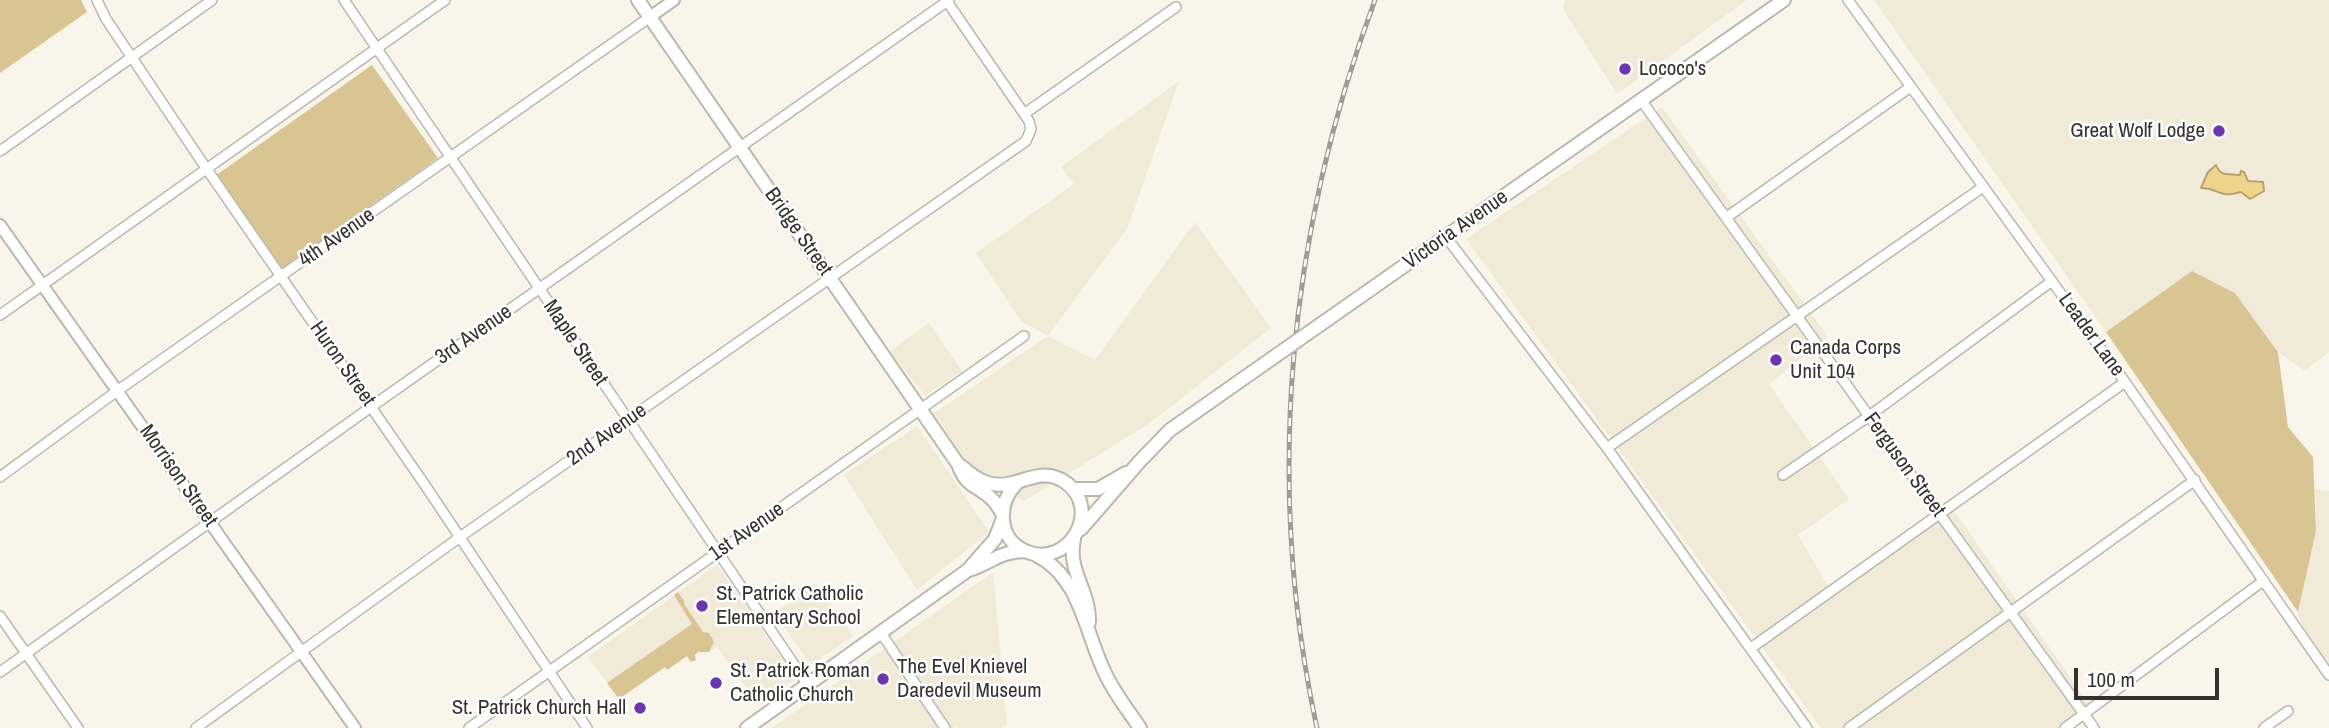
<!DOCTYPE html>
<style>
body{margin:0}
#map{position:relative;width:2329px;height:728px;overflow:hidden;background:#f9f5ea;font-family:"Archivo Narrow",sans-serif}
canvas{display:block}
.scale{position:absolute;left:2074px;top:668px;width:145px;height:32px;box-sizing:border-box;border:4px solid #34322e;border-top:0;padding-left:9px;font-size:21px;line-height:24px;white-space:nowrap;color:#34322e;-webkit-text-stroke:5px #fff;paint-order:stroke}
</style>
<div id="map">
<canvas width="2329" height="728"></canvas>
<div class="scale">100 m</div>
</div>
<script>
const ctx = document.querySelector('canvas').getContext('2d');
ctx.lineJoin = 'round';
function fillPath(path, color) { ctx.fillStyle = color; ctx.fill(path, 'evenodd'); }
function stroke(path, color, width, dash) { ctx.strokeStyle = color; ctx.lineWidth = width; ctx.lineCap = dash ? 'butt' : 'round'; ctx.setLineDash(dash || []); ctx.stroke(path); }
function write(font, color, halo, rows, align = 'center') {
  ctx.font = font + ' "Archivo Narrow",sans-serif'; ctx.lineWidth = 5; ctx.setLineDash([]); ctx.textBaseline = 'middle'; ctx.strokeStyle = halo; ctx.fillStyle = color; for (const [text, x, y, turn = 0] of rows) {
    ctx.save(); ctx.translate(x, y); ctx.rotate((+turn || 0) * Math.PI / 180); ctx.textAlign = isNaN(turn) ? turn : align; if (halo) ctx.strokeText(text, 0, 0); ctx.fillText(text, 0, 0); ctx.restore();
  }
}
const built = new Path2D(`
 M1565 0H1747L1617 94 1563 9Z
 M1874 0H2329V352L2305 371 2278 352 2235 293 2192 271 2106 332Z
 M1179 81 1128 227 1048 336 1095 360 1195 222 1271 328 1150 423 1024 501 975 474 934 413 1048 336 1021 321 976 253 1074 184 1061 167Z
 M1662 107 1828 337 1769 384 1849 499 1798 535 1828 586 1948 502 2095 713 2075 728H1821L1466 239Z
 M929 323 962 371 925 396 890 351Z
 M917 426 989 532 917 590 844 475Z
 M2315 489 2329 491V681L2312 656 2298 612 2316 531Z
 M717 565 796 679 758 704 717 647 709 652H698L695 655 696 660 691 662 687 656 667 670 665 667 619 699 588 657Z
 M993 572 1007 725 1002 728H959L957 726 955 728H772Z
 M816 583 853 636 811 665 774 613Z`);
const green = new Path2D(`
 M0 0H81L87 12 0 73Z
 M372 65 438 158 281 269 215 176Z
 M2192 271 2235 293 2278 352 2288 427 2313 457 2316 531 2298 612 2106 332Z
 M678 592 684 601V604L703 632 709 633 714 642 709 652H698L695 655 696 660 691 662 687 656 667 670 665 667 619 699 607 683 692 624 674 595Z`);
const water = new Path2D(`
 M2216 165C2221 178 2229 173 2240 175L2241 171 2244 172 2248 181 2263 182 2264 191 2250 199 2241 192C2218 199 2220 188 2201 188L2208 172Z`);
const minor = new Path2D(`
 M97 0 106 19 206 168 427 488 587 728
 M344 0 808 685
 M1848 0 2125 382 2329 675
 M1641 100 2094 728
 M1024 114 1176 7
 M0 151 212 0
 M1727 217 1909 88
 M1446 237 1607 448 1807 728
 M0 315 445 0
 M1607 448 1983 187
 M1783 475 1869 416 2052 281
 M0 477 117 391 650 17
 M0 616 78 728
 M881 633 945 728
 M1751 648 2125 382
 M0 672 371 407 949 0
 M196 728 460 537 1026 141 1031 129 1029 121 946 0
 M469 728 1024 336
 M1849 728 2195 480
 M2065 728 2263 581
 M2264 728 2288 711`);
const tertiary = new Path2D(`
 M650 17 674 0
 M0 225 355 728`);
const secondary = new Path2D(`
 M638 0 958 464C967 489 977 484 992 499 996 503 999 508 1002 513
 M1391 275 1784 0
 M961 466C969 473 978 481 988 483 1016 492 1038 463 1065 482 1104 509 1068 570 1025 551 997 538 997 503 1017 483
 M1073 489H1098L1126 473
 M1081 529 1140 461 1170 430 1264 364
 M1074 539C1067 572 1090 590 1089 622
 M1036 555C1081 577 1085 633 1105 673 1114 693 1128 710 1140 728
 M969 570C991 563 1000 551 1025 551
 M747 728 968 570 995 539 1002 521`);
const rail = new Path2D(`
 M1317 728C1264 484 1288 233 1375 0`);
const secondaryBridge = new Path2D(`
 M1264 364 1391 275`);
const markers = [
 [1625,69,7,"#6b37ae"],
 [2219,131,7,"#6b37ae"],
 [1776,360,7,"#6b37ae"],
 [702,606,7,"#6b37ae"],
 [883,679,7,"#6b37ae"],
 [716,683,7,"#6b37ae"],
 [640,708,7,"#6b37ae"]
];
const poiNames = [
 ["Lococo's",1639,69],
 ["Great Wolf Lodge",2205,131,"right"],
 ["Canada Corps",1790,348],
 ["Unit 104",1790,372],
 ["St. Patrick Catholic",716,594],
 ["Elementary School",716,618],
 ["The Evel Knievel",897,667],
 ["Daredevil Museum",897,691],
 ["St. Patrick Roman",730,671],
 ["Catholic Church",730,695],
 ["St. Patrick Church Hall",626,708,"right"]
];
const streetNames = [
 ["Victoria Avenue",1456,230,-35],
 ["Bridge Street",798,232,55],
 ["4th Avenue",337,238,-35],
 ["3rd Avenue",474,335,-35],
 ["Leader Lane",2091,335,54],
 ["Maple Street",575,343,56],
 ["Huron Street",342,364,55],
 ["2nd Avenue",607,435,-35],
 ["Ferguson Street",1904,465,54],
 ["Morrison Street",178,476,55],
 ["1st Avenue",747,532,-35]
];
fillPath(built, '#f1ead8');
fillPath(green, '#d9c594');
fillPath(water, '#efd48d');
stroke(water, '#b7a370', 2);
stroke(minor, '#bab7ac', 12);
stroke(tertiary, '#bab7ac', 14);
stroke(secondary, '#bab7ac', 16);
stroke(minor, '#fff', 9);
stroke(tertiary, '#fff', 10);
stroke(secondary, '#fff', 12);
stroke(rail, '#9f9c94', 5);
stroke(rail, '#fff', 2.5, [8]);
stroke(secondaryBridge, '#bab7ac', 16, []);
stroke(secondaryBridge, '#fff', 12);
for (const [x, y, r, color] of markers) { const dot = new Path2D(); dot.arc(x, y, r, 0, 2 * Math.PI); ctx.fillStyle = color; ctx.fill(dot); stroke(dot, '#fff', 2.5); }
write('21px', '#34322e', '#fff', poiNames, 'left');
write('21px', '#34322e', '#fff', streetNames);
</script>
